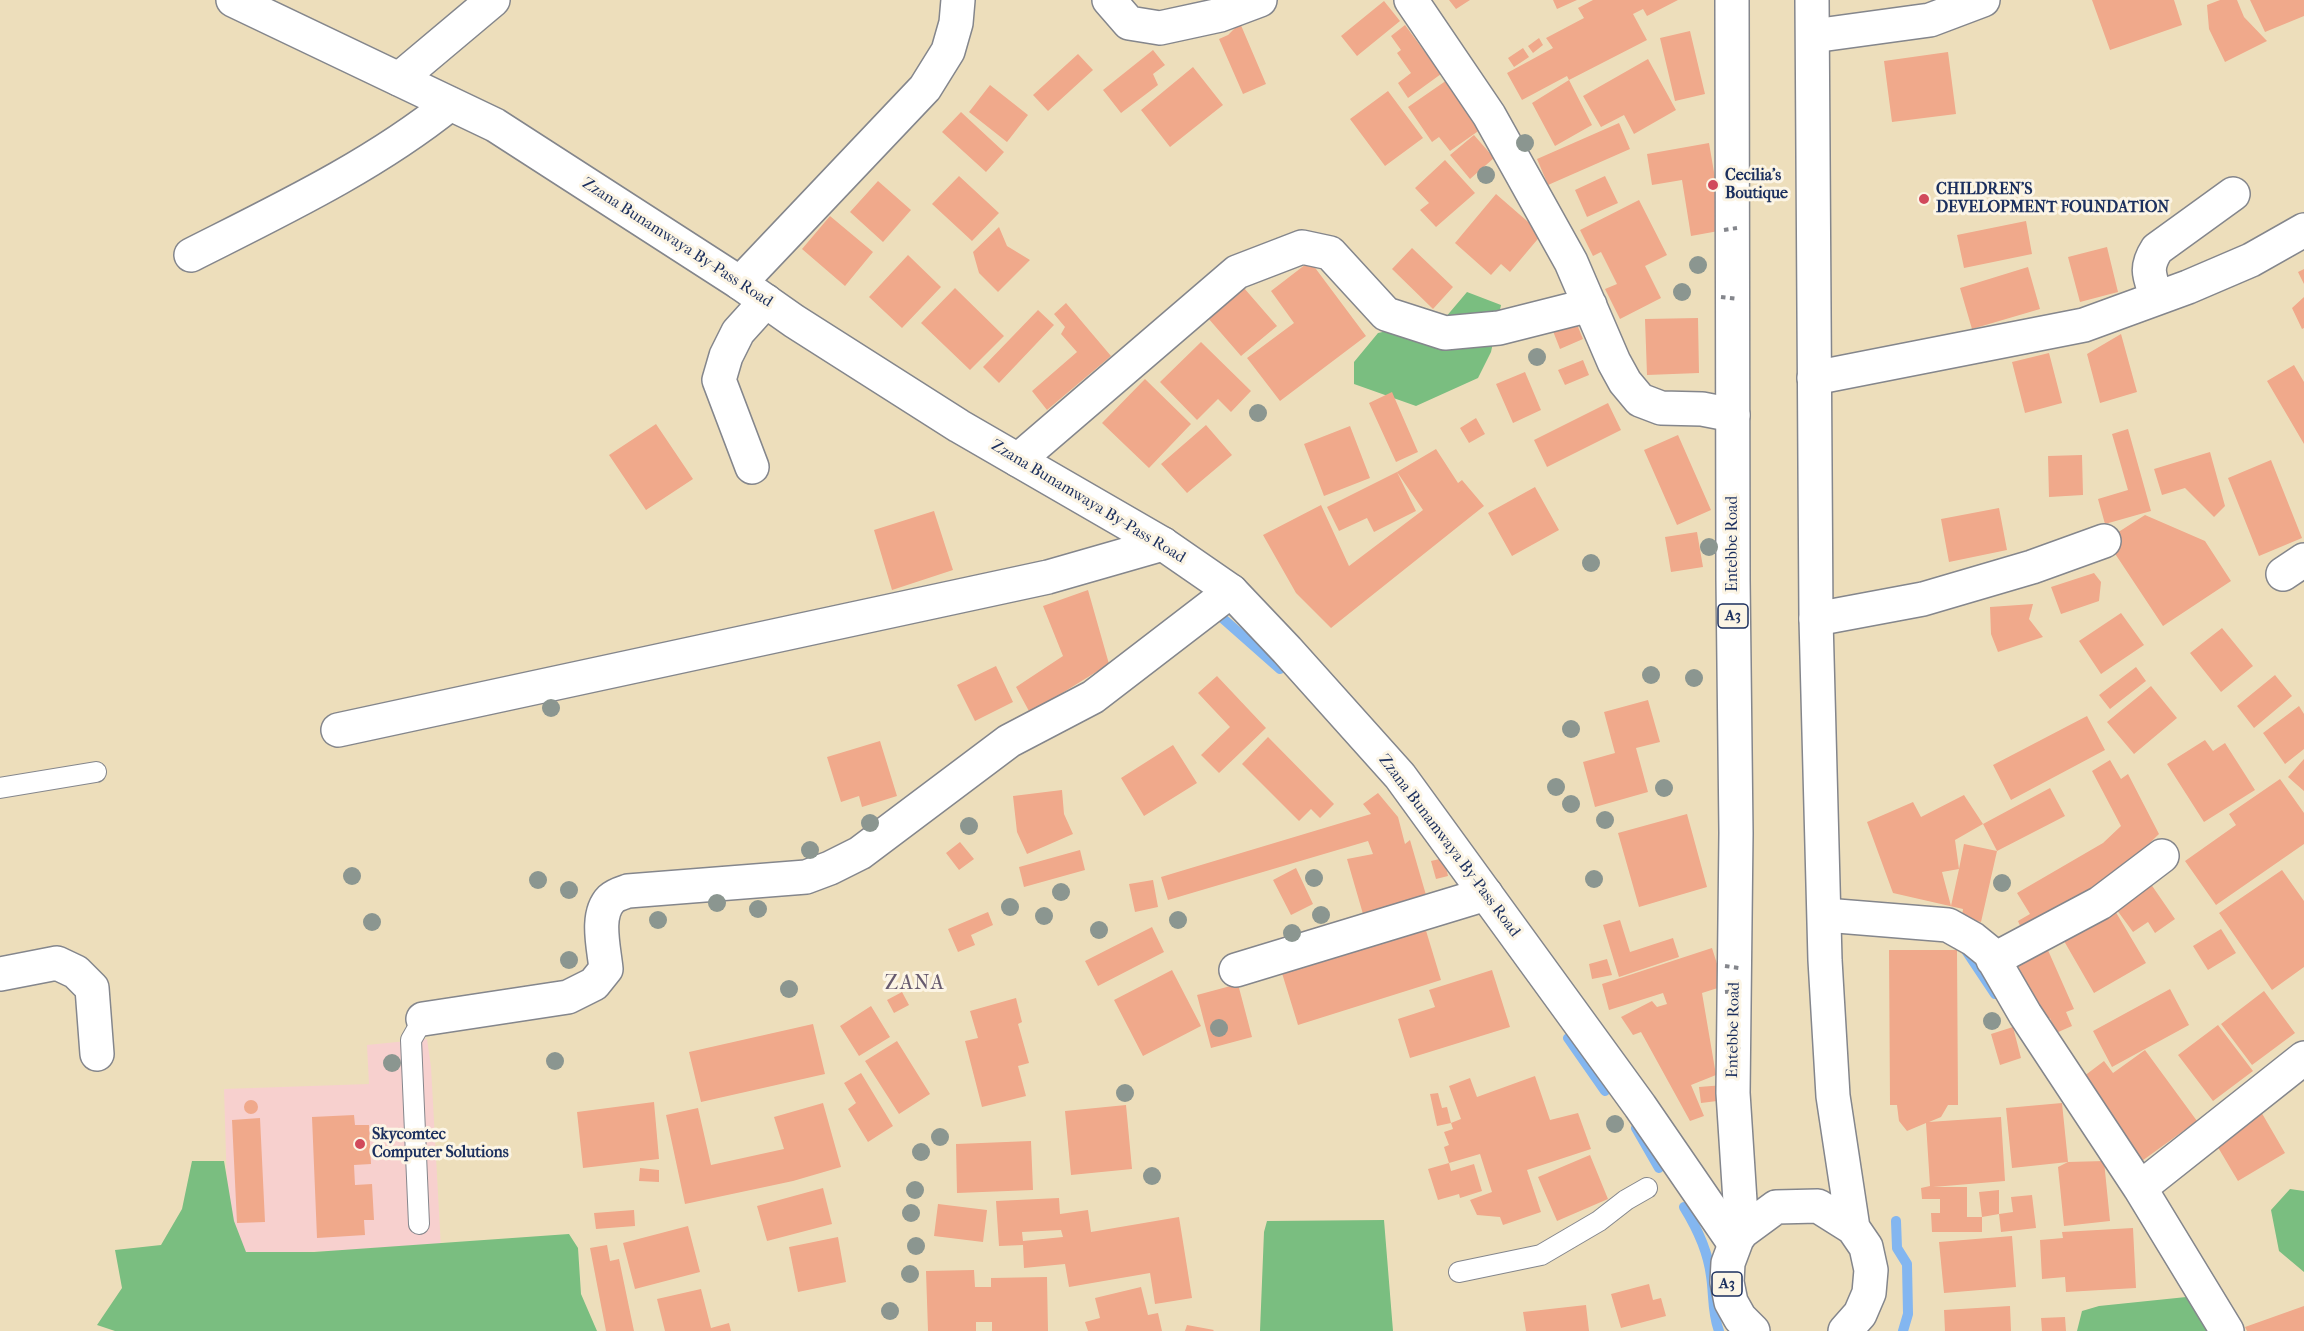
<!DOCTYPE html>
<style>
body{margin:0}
canvas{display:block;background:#eddebb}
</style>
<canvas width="2304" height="1331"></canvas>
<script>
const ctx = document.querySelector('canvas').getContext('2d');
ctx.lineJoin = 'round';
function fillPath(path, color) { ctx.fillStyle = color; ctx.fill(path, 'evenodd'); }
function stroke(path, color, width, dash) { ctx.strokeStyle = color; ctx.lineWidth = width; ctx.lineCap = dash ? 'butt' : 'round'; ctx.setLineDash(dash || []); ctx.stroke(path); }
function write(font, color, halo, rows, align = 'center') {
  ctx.font = font + ' "IM FELL French Canon",serif'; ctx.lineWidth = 6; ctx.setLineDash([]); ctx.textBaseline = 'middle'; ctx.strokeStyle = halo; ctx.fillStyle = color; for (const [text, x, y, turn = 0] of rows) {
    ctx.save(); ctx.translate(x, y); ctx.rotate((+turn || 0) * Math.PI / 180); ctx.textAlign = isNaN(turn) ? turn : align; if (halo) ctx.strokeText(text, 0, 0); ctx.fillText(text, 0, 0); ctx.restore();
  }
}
const built = new Path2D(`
 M427 1039 431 1067 441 1248 229 1254 224 1089 369 1084 367 1045Z`);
const forest = new Path2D(`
 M1467 292 1501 305 1491 352 1478 378 1416 406 1354 384V362L1378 333 1445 318Z
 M192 1161H224L234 1221 246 1252H314L569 1234 578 1248 581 1294 597 1331H115L97 1325 122 1288 115 1250 161 1245 182 1209Z
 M2290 1189 2304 1191V1272L2279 1251 2271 1210Z
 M1384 1220 1393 1331H1260L1264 1232 1267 1221Z
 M2196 1296 2214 1331H2077L2082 1311 2099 1306Z`);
const stream = new Path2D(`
 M1220 616 1280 669
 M1965 949 1995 994
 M1568 1038 1605 1091
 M1636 1128 1659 1168
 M1684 1207C1697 1228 1708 1251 1711 1276 1714 1295 1712 1313 1719 1331
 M1896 1221 1897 1248 1907 1264 1908 1314 1903 1331`);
const building = new Path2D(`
 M1449 0H1470L1456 9Z
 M1553 0H1577L1557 9Z
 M1593 0H1678L1647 16 1643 9 1633 14 1647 40 1569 80 1567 76 1522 100 1507 73 1553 48 1546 38 1584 18 1578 8Z
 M2092 0H2174L2182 25 2110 50Z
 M2220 0H2237L2244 17 2267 41 2225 62 2209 29 2207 5Z
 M2250 0H2304V16L2265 32Z
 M1384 1 1400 21 1357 56 1341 36Z
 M1240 23 1266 84 1243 94 1219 39 1228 35Z
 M1405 25 1441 74 1408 98 1398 83 1411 73 1397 53 1401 50 1391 36Z
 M1690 31 1705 94 1675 101 1660 38Z
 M1539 38 1543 45 1533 53 1528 46Z
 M1523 48 1529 57 1514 67 1508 58Z
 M1153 50 1165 65 1153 74 1158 85 1121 113 1103 90Z
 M1948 52 1956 114 1892 122 1884 61Z
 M1078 54 1093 70 1048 111 1033 95Z
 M1648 59 1676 110 1634 134 1624 115 1601 127 1583 96Z
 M1193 67 1223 105 1170 147 1141 110Z
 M1450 78 1484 127 1450 151 1439 137 1432 142 1408 107Z
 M1569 80 1592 125 1555 146 1532 103Z
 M990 85 1028 115 1007 142 969 112Z
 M1388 91 1423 138 1385 166 1350 119Z
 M961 112 1004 152 986 172 942 132Z
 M1619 123 1630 149 1548 185 1537 159Z
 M1474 135 1494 158 1470 179 1450 155Z
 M1709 143 1724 230 1691 236 1682 180 1652 185 1647 154Z
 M1445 160 1475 193 1436 227 1420 210 1429 203 1415 188Z
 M959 176 999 213 972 241 932 204Z
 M1605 176 1618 203 1587 217 1575 190Z
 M878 181 911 210 883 242 850 212Z
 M1496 194 1542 234 1510 272 1501 264 1491 275 1455 243Z
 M1639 200 1667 255 1645 266 1661 298 1620 319 1605 289 1617 284 1601 252 1593 256 1580 230Z
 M830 216 873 252 845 286 802 249Z
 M2026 221 2032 254 1964 268 1957 235Z
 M999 227 1007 246 1030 260 998 292 979 273 973 252Z
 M2107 247 2118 292 2080 302 2068 257Z
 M1412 248 1453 287 1433 309 1392 269Z
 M908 255 941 287 902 328 869 297Z
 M1310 261 1366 336 1280 401 1247 358 1294 323 1271 291Z
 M2028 267 2040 309 1972 329 1960 288Z
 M2304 269V284L2298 272Z
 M955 288 1004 336 970 370 921 323Z
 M1244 288 1277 326 1241 356 1208 318Z
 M2304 297V328L2302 329 2292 308Z
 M1066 303 1111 356 1047 410 1032 391 1077 352 1061 334 1065 327 1054 314Z
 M1038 310 1054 325 999 383 983 367Z
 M1574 317 1583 339 1560 349 1551 326Z
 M1698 318 1699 373 1647 375 1645 319Z
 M2121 334 2137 392 2100 403 2087 354Z
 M1201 342 1251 391 1231 412 1218 399 1197 420 1160 382Z
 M2049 353 2062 403 2025 413 2012 362Z
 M1583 360 1589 375 1565 385 1558 370Z
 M2294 365 2304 382V444L2267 381Z
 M1525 372 1541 410 1513 423 1496 384Z
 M1145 379 1191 424 1149 468 1102 423Z
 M1392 392 1418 452 1396 462 1369 403Z
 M1608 403 1621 430 1547 467 1534 440Z
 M1476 418 1485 434 1469 443 1460 428Z
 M656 424 693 479 646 510 609 455Z
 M1206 425 1232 455 1187 493 1161 464Z
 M1350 426 1370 478 1324 496 1304 444Z
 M2128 429 2151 511 2105 524 2098 499 2128 490 2112 434Z
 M1678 435 1711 510 1677 525 1644 450Z
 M1436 449 1458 483 1462 480 1484 506 1331 628 1296 593 1263 535 1321 505 1349 566 1423 510 1397 472Z
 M2210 452 2225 506 2214 517 2185 488 2162 495 2154 469Z
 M2082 455 2083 495 2049 497 2048 456Z
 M2271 460 2302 538 2259 556 2228 478Z
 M1397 472 1416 511 1374 532 1367 518 1339 531 1327 507Z
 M1535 487 1559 530 1512 556 1488 513Z
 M1999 508 2007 550 1949 562 1941 519Z
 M934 511 953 570 892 590 874 530Z
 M2145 515 2205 541 2231 581 2163 626 2106 540Z
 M1697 532 1703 567 1671 572 1665 537Z
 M2094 573 2101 582 2099 601 2061 614 2051 587Z
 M1088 590 1109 664 1030 713 1016 687 1063 656 1043 606Z
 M2033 604 2029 619 2043 637 1998 652 1991 634 1990 607Z
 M2121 613 2144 645 2101 674 2079 641Z
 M2222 628 2253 666 2221 692 2190 653Z
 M996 666 1013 702 975 721 957 685Z
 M2136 667 2146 681 2110 709 2099 695Z
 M2275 675 2292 696 2254 728 2237 706Z
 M1217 676 1266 728 1219 773 1201 755 1230 727 1198 693Z
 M2151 686 2177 718 2134 754 2107 722Z
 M1648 700 1660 742 1636 748 1648 792 1595 807 1583 762 1615 753 1604 712Z
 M2299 706 2304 714V749L2285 764 2263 733Z
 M2087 716 2105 750 2011 800 1993 765Z
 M1268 737 1334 804 1320 818 1311 809 1299 821 1242 764Z
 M2205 740 2213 751 2225 743 2255 790 2204 822 2167 764Z
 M880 741 897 796 862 807 859 796 841 802 827 757Z
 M1173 745 1197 783 1144 816 1121 778Z
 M2304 759V791L2288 777Z
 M2110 760 2121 779 2128 774 2159 834 2116 876 2023 933 2018 921 2030 914 2017 893 2103 843 2121 826 2092 771Z
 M2280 779 2304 813V844L2216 905 2185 861 2236 825 2229 814Z
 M2050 788 2065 816 1997 851 1983 824Z
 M1062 790 1064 814 1073 834 1027 854 1017 832 1013 796Z
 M1378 793 1398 817 1405 844 1410 840 1426 895 1363 914 1347 859 1373 854 1368 841 1168 900 1161 877 1371 814 1363 804Z
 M1964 795 1983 824 1955 840 1959 869 1964 844 1997 851 1981 922 1962 917 1963 909 1893 893 1867 822 1913 802 1921 817ZM1959 869 1951 906 1942 872Z
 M1687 814 1707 887 1639 907 1618 833Z
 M960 842 974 859 959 870 946 853Z
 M1080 850 1085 870 1024 887 1019 867Z
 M1444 858 1448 876 1436 879 1431 861Z
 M1296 868 1313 904 1291 915 1273 880Z
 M2282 870 2304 901V967L2272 990 2219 913Z
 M2146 877 2175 919 2155 933 2148 922 2133 932 2111 902Z
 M1153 880 1158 907 1135 912 1129 884Z
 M2111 904 2146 963 2094 993 2060 934Z
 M988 912 993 925 971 935 975 945 958 952 948 929Z
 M1620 920 1630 952 1673 938 1679 957 1619 977 1603 925Z
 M1424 924 1441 980 1298 1025 1281 970Z
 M1152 927 1164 952 1098 986 1085 961Z
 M2221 929 2236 953 2208 970 2193 946Z
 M1712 948 1724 986 1702 993 1716 1075 1691 1085 1704 1116 1690 1121 1641 1032 1633 1035 1621 1017 1652 1001 1657 1007 1667 1004 1663 993 1609 1010 1602 984Z
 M2047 948 2074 1009 2066 1012 2072 1026 2056 1033 2050 1018 2042 1022 2016 961Z
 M1889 950H1957L1958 1105H1948L1941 1117 1929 1122 2001 1117 2005 1181 1933 1187H1967V1217H1982V1232H1932L1931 1213H1940V1199H1922L1921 1188 1930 1186 1926 1123 1907 1131 1899 1121 1897 1105H1890Z
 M1607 959 1612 975 1592 979 1589 964Z
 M1172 970 1201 1026 1143 1056 1114 1000Z
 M1492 970 1510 1027 1410 1058 1398 1019 1435 1007 1429 990Z
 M1238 984 1252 1037 1211 1048 1197 995Z
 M2170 989 2189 1025 2112 1067 2093 1031Z
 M2264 991 2295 1033 2252 1065 2221 1024Z
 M902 992 909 1005 894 1013 887 1000Z
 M1016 998 1022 1022 1018 1024 1029 1063 1018 1066 1026 1096 982 1107 965 1041 978 1038 970 1011Z
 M871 1006 890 1037 859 1056 840 1026Z
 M813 1024 825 1074 701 1102 689 1052Z
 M2218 1025 2253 1071 2213 1101 2178 1055Z
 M2013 1027 2021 1058 2000 1065 1991 1034Z
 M897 1041 930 1094 899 1114 865 1061Z
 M2145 1050 2197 1121 2135 1166 2075 1083 2104 1061 2113 1073Z
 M861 1073 893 1126 868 1142 848 1109 856 1103 844 1083Z
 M1535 1076 1550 1120 1578 1113 1591 1149 1527 1170 1541 1212 1503 1225 1500 1217 1477 1215 1470 1200 1492 1192 1480 1154 1449 1163 1444 1147 1449 1145 1444 1132 1453 1129 1451 1123 1461 1119 1449 1086 1470 1078 1477 1097Z
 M1724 1085 1725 1100 1701 1103 1699 1087Z
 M1438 1093 1442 1108 1447 1107 1451 1123 1437 1126 1430 1094Z
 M244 1107a7 7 0 1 1 14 0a7 7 0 1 1-14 0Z
 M654 1102 659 1159 583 1168 577 1112Z
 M823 1103 841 1167 793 1181 685 1204 666 1115 698 1108 711 1165 784 1149 774 1117Z
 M2062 1103 2068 1162 2012 1168 2006 1108Z
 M1126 1105 1132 1169 1071 1175 1065 1111Z
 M2260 1110 2285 1153 2238 1181 2213 1139Z
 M354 1115 355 1125H369L371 1164 354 1165 355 1185 372 1184 374 1220H364L365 1235 317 1238 312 1117Z
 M260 1118 265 1222 237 1223 232 1120Z
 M1031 1141 1033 1190 957 1193 956 1144Z
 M1590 1155 1608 1199 1557 1221 1538 1177Z
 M2104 1161 2110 1221 2064 1226 2058 1167 2068 1162Z
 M1449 1163 1451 1171 1474 1164 1482 1191 1460 1198 1459 1194 1438 1200 1428 1169Z
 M640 1168 659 1170V1182L639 1181Z
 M823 1188 832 1224 767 1241 757 1206Z
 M1999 1190V1214L2013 1212 2011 1197 2032 1195 2036 1228 2001 1232 1999 1214 1982 1217 1979 1192Z
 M1059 1198 1060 1214 1088 1210 1091 1232 1179 1217 1192 1298 1155 1304 1150 1273 1069 1287 1065 1264 1024 1268 1023 1245 999 1246 996 1201ZM1061 1230 1063 1237 1023 1241 1022 1232Z
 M938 1204 987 1210 983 1242 934 1236Z
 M634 1210 635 1226 596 1229 594 1213Z
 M688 1226 700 1272 635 1289 623 1243Z
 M2133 1228 2136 1288 2066 1292 2065 1277 2042 1279 2040 1240 2063 1238 2062 1232Z
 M2012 1236 2016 1287 1944 1293 1939 1242Z
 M838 1237 846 1282 798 1292 789 1247Z
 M607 1245 610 1261 619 1259 634 1331H606L590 1248Z
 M974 1270 975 1287H991V1278L1047 1277 1048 1331H992V1322H976V1331H928L926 1271Z
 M1649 1284 1653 1300 1661 1298 1666 1316 1621 1328 1611 1294Z
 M1141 1287 1148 1315 1158 1313 1162 1331H1088L1085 1322 1100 1318 1095 1298Z
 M701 1289 711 1328 729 1323 731 1331H665L657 1299Z
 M1586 1305 1589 1331H1526L1523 1312Z
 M2010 1306 2011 1331H1945L1944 1310Z
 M2304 1306V1331H2247L2245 1327Z
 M2065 1317 2066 1331H2042L2041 1318Z
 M1187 1325 1214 1330 1213 1331H1185Z`);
const service = new Path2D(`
 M0 788 96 772
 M419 1224 411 1040 423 1019
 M1459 1272 1541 1255 1599 1221 1626 1200 1647 1188`);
const minor = new Path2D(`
 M1109 0 1129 23 1160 28 1220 15 1260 0
 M1411 0 1489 115 1571 262 1614 362 1625 382 1640 400 1661 408 1702 409 1733 415
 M1813 36 1930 20 1983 0
 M399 79 493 0
 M191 255C280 210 373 166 450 104
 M740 283 925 88 948 51 956 23 958 0
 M2157 298C2150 277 2144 269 2157 249L2233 194
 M1814 378 2084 325 2188 287 2251 260 2304 230
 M1018 460 1237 272 1302 247 1330 253 1386 314 1445 333 1499 328 1590 305
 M752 467 719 380 726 356 738 332 766 301
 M2283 574 2304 560
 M1816 619 1923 599 2032 567 2104 541
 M338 730 1048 577 1163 544
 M1825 915 1948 925 1973 939 1989 952 2025 1014 2140 1188 2227 1331
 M1993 960 2100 903 2162 856
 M1236 970 1486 894
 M0 974 57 963 76 972 92 988 97 1054
 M423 1019 568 997 594 984 606 969C604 948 595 915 611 899 615 895 622 893 628 891L806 877 830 868 860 853 1009 741 1093 697 1231 591
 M2140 1188 2304 1058`);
const tertiary = new Path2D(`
 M233 0 495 125 740 283 794 321 959 426 1163 544 1231 591 1287 650 1400 776 1640 1106 1734 1243`);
const primary = new Path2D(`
 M1732 0 1733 580 1736 833 1733 1093 1742 1232
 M1812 0 1816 619 1825 960 1833 1096 1853 1228
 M1753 1331 1740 1318 1731 1302 1727 1282 1728 1263 1737 1239 1742 1232 1776 1207 1818 1206 1853 1228 1866 1247 1871 1270 1869 1293 1860 1314 1845 1331`);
const pathBridge = new Path2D(`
 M1724 230 1737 228
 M1721 297 1738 299
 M1725 966 1739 968
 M1725 992 1736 991
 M1727 1050 1743 1046`);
const trees = [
 [1525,143],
 [1486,175],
 [1698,265],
 [1682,292],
 [1537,357],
 [1258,413],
 [1709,547],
 [1591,563],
 [1651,675],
 [1694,678],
 [551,708],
 [1571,729],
 [1556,787],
 [1664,788],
 [1571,804],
 [1605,820],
 [870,823],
 [969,826],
 [810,850],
 [352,876],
 [1314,878],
 [1594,879],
 [538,880],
 [2002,883],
 [569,890],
 [1061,892],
 [717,903],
 [1010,907],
 [758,909],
 [1321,915],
 [1044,916],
 [658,920],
 [1178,920],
 [372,922],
 [1099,930],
 [1292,933],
 [569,960],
 [789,989],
 [1992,1021],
 [1219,1028],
 [555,1061],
 [392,1063],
 [1125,1093],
 [1615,1124],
 [940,1137],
 [921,1152],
 [1152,1176],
 [915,1190],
 [911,1213],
 [916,1246],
 [910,1274],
 [890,1311]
];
const markers = [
 [1713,185,6,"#d1495b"],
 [1924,199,6,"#d1495b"],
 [360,1144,6,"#d1495b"]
];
const shields = [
 [1733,616,30],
 [1727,1284,30]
];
const shieldNames = [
 ["A3",1733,616],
 ["A3",1727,1284]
];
const poiNames = [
 ["Cecilia's",1725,176],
 ["Boutique",1725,194],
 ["CHILDREN'S",1936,190],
 ["DEVELOPMENT FOUNDATION",1936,208],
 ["Skycomtec",372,1135],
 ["Computer Solutions",372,1153]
];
const streetNames = [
 ["Zzana Bunamwaya By-Pass Road",677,243,33],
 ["Zzana Bunamwaya By-Pass Road",1088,502,31],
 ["Entebbe Road",1733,544,-90],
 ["Zzana Bunamwaya By-Pass Road",1449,846,53],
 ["Entebbe Road",1734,1030,-89]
];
const quarterNames = [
 ["ZANA",915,984]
];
fillPath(built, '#f7d0ce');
fillPath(forest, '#7abe80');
stroke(stream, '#83b6f0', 10);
fillPath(building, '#f0a98b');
stroke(service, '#84868c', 22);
stroke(minor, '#84868c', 36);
stroke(tertiary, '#84868c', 36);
stroke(primary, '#84868c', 36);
stroke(service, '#fff', 20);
stroke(minor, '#fff', 33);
stroke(tertiary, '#fff', 33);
stroke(primary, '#fff', 33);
stroke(pathBridge, '#84868c', 4, [4.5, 4.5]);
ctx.fillStyle = '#8b9690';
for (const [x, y] of trees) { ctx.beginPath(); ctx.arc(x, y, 9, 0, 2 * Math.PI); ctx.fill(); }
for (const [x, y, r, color] of markers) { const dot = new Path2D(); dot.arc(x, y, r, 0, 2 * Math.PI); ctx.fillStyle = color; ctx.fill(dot); stroke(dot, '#fcf5e5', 2); }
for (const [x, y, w] of shields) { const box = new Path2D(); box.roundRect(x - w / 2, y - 12, w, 24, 4.5); ctx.fillStyle = '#fcf5e5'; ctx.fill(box); stroke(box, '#1b2f5e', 1.5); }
write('bold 15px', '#1b2f5e', null, shieldNames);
write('bold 16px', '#1b2f5e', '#fcf5e5', poiNames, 'left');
write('16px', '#1b2f5e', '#fcf5e5', streetNames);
ctx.letterSpacing = '1.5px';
write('20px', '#665a6e', '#fcf5e5', quarterNames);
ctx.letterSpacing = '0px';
</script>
